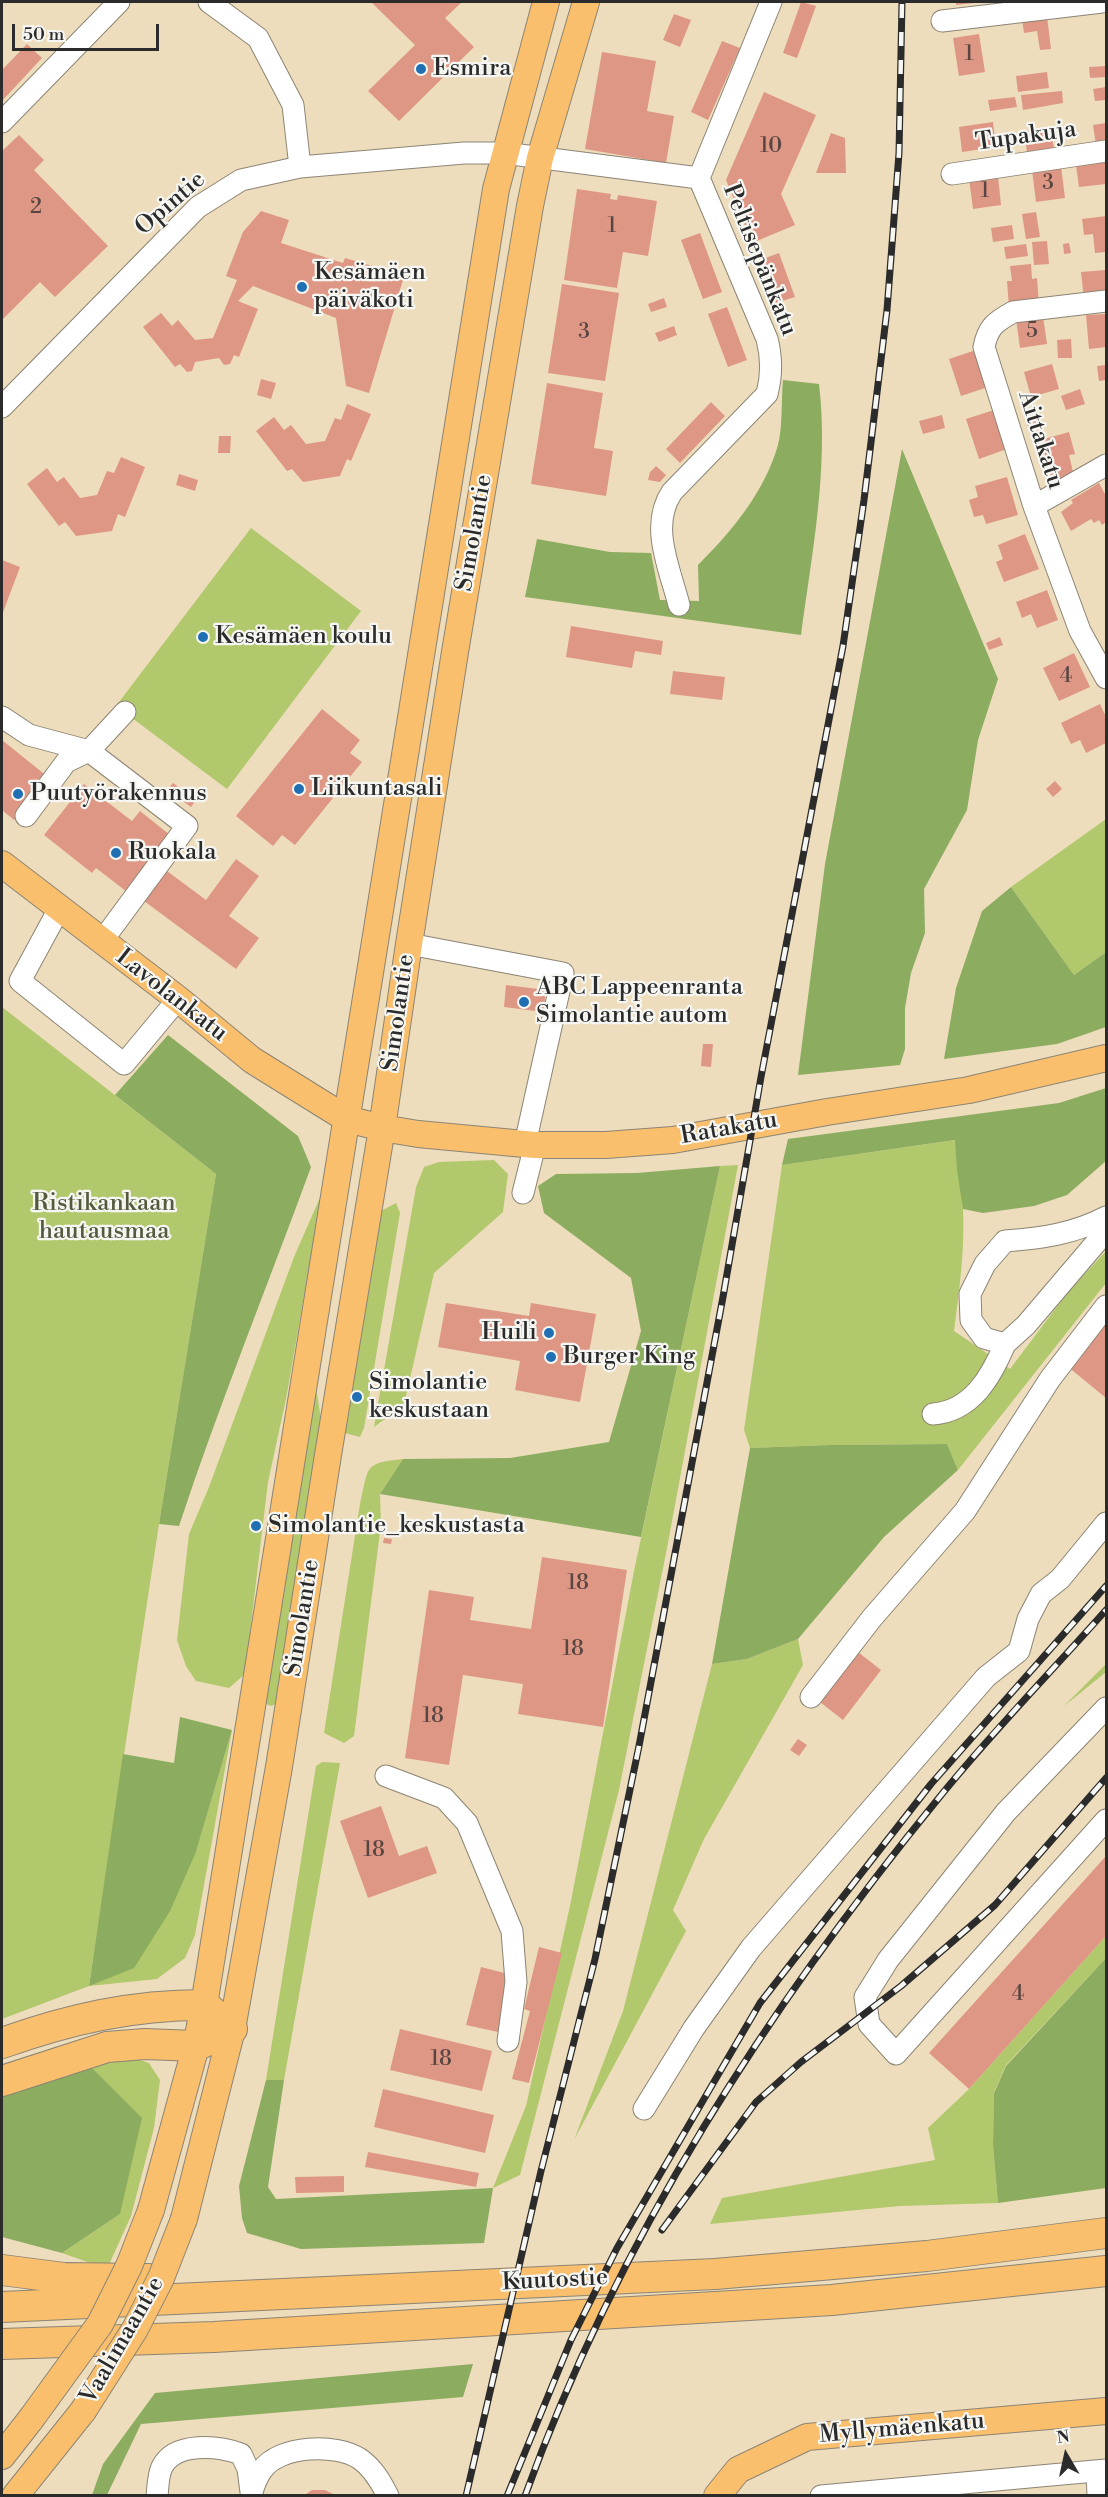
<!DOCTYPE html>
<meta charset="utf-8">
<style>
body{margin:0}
#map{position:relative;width:1108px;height:2497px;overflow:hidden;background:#edddbc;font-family:"Libre Bodoni",serif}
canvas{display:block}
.frame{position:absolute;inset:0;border:3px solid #2b2b2b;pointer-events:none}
.north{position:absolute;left:1036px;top:2425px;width:60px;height:60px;-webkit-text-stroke:4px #f6f6f2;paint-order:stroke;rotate:351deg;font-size:16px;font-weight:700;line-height:24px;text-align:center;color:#2b2b2b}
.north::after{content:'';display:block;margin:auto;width:21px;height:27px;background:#2b2b2b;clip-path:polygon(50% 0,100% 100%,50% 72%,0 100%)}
.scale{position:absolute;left:12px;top:24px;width:147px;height:27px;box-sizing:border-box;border:3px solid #2b2b2b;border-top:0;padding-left:8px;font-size:18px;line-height:21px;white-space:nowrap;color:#2b2b2b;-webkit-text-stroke:4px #f6f6f2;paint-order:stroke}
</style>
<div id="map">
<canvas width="1108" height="2497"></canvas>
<div class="frame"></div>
<div class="north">N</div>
<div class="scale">50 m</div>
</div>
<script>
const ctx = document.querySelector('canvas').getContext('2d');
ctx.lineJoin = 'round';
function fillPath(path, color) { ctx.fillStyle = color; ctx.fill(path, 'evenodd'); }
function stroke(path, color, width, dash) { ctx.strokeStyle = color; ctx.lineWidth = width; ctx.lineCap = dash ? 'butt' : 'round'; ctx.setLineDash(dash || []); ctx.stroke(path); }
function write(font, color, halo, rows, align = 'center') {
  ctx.font = font + ' "Libre Bodoni",serif'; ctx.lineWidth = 4.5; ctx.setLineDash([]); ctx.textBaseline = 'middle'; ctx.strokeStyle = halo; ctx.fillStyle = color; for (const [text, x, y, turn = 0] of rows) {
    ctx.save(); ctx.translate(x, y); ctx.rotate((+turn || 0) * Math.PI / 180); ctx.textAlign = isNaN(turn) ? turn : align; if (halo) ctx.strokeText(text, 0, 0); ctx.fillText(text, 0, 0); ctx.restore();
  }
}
const green = new Path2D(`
 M251 528 361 611 227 789 116 706Z
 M1106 819V952L1074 975 1011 887Z
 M2 1007 216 1174 159 1524 89 1985 196 1852 232 1730 195 1935 185 1958 157 1979 89 1986 2 2019Z
 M956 1140C957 1163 962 1186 963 1210 965 1251 959 1291 954 1331L1010 1369 1068 1292 1106 1251V1283L958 1470 947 1444 830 1445 750 1448 744 1430 782 1165Z
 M494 1160 508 1174 503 1212 434 1273 404 1405 374 1427 416 1187 424 1167 439 1162Z
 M738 1165 667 1548 619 1790 520 2175 493 2188 526 2106 571 1901 634 1571 720 1166Z
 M322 1193 286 1399 268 1482 245 1674 229 1688 196 1681 186 1666 177 1640 189 1534 209 1487 294 1257Z
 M396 1203 400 1213 364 1428 360 1437 345 1433 381 1211Z
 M316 1387 321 1420 276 1704 271 1706 264 1703Z
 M403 1459 380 1494 381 1524 354 1736 344 1743 324 1733 360 1504C369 1467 363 1463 403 1459Z
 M798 1639 803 1665 704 1839 673 1910 686 1931 574 2140 623 2011 712 1664 747 1659Z
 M1106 1664V1672L1063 1707Z
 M322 1762 340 1763 284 2080H266L316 1766Z
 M1106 1936V1958L1006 2065 994 2092 993 2145 998 2203 900 2206 710 2224 722 2198 935 2160 928 2128 969 2089Z
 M99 2057H131L149 2063 160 2080 154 2128 131 2216 107 2269 62 2253 120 2214 90 2066 2 2096V2091Z`);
const forest = new Path2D(`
 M783 380 819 384C829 467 812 553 801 635L525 597 537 539 610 552 651 553 660 600 699 601 698 565C732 531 764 493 778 445 783 426 781 400 783 380Z
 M902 449 998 679 978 740 967 810 924 889 925 933 911 973 905 1008V1049L900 1065 798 1075 825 864Z
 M1011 887 1074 975 1106 952V1027L1057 1044 944 1059 956 988 982 911Z
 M168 1035 298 1136 311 1167C267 1287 219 1405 179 1526L159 1524 216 1174 115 1095Z
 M1106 1088V1161L1067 1195 1034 1206 983 1213 963 1209 957 1170 955 1140 782 1165 788 1139 1059 1103Z
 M720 1166 641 1537 380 1494 403 1459 510 1458 609 1442 641 1331 631 1278 544 1213 538 1186 556 1174 637 1173Z
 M947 1444 958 1470 884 1537 798 1639 747 1659 712 1664 750 1448 830 1445Z
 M180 1717 232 1730 196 1852 170 1911 134 1968 89 1986 123 1754 174 1763Z
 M1106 1958V2188L998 2203 993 2145 994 2093 1006 2066Z
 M90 2066 142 2118 120 2214 62 2253 2 2237V2096Z
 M266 2080H284L268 2187 276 2199 493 2188 484 2243 301 2249 247 2233 242 2218 239 2186Z
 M473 2364 463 2397 141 2424 107 2495H92L103 2464 155 2393Z`);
const building = new Path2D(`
 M371 2H462L445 18 474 47 399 121 368 91 415 45Z
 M801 2 816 6 797 58 783 53Z
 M956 2H974V3L956 5Z
 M674 14 691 20 680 47 663 40Z
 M1047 16 1051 49 1040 50 1037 31 1024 33 1022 19Z
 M979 34 985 72 959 76 953 38Z
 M722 41 740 48 708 120 691 112Z
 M27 44 42 58 2 101V70Z
 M602 52 656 61 647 111 674 116 666 163 585 149Z
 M1106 66V77L1090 78 1089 67Z
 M1047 72 1049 88 1018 92 1016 76Z
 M1106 87V100L1095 101 1093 89Z
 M1062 91 1063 103 1023 110 1021 95Z
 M764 92 816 115 781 194 795 225 752 243 726 180Z
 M1015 97 1017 107 990 111 988 100Z
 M993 122 996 147 962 152 959 127Z
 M1106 123V143L1096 145 1093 125Z
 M1050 127 1054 148 1027 152 1024 131Z
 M831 133 845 138 846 173H816Z
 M19 135 44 160 34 170 108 246 55 297 40 282 2 320V151Z
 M1106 161V184L1079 187 1076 165Z
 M1061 166 1065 198 1036 202 1032 170Z
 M998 176 1001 205 973 209 969 179Z
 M577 189 611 194 610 199 617 200 618 195 657 201 648 256 623 252 617 288 564 280Z
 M261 211 289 220 281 243 343 263 345 258 379 268 377 272 403 280 369 393 346 386 336 318 253 286 238 301 258 309 239 357 234 355 230 364 224 365 219 358 195 362 192 371 187 372 180 364 175 367 143 327 161 313 172 326 178 320 195 340 213 338 237 280 226 276 243 232Z
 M1036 212 1040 237 1026 239 1022 214Z
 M1106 216V252L1095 253 1093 234 1084 235 1082 219Z
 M1012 225 1014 239 993 242 991 228Z
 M700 233 722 292 703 299 681 240Z
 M1047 241 1049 264 1034 265 1032 242Z
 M1069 243 1071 253 1064 254 1063 244Z
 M1026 244 1028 256 1006 259 1004 247Z
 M779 253 795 297 776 303 760 260Z
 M1031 264 1032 279 1037 278 1039 304 1009 307 1007 281H1012L1010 266Z
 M1106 270V296L1084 299 1081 272Z
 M562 284 619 293 605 381 548 373Z
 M664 298 667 307 651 312 648 304Z
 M727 307 747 360 728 367 708 314Z
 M1106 314V347L1089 349 1086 315Z
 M1043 316 1047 344 1020 348 1016 319Z
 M674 326 677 335 659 342 655 333Z
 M1071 339 1072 358H1058L1057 340Z
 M976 350 988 387 961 396 949 359Z
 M1052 364 1059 389 1031 397 1024 372Z
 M1106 365V380L1099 381 1097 366Z
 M261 379 276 383 271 399 257 395Z
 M547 383 603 393 594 448 613 451 606 496 531 484Z
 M1080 389 1085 404 1066 410 1061 396Z
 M711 402 725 416 680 463 666 449Z
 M347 404 371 414 351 461 347 459 340 476 303 482 292 469 287 471 256 431 274 417 284 430 291 425 306 444 325 441 335 418 341 420Z
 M994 410 1007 449 979 459 966 419Z
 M1033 412 1038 428 1029 430 1024 415Z
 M942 415 945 428 923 434 919 421Z
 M1069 432 1075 454 1069 455 1074 476 1052 482 1041 440Z
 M219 436H231L230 453H218Z
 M121 457 145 467 125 517 118 514 112 531 76 536 65 522 59 526 27 484 47 468 57 482 64 477 80 498 97 495 107 471 114 473Z
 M656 466 666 475 660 482 648 480 650 472Z
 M179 474 198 480 195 491 176 485Z
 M1007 477 1018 515 986 524 983 515 974 517 969 500 978 497 975 486Z
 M1099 483 1106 496V522L1102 525 1099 520 1094 523 1091 519 1071 531 1061 512 1073 503 1071 500Z
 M1025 534 1039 569 1004 582 996 562 1003 559 998 545Z
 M2 560 20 567 2 615Z
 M1047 590 1058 620 1037 628 1031 614 1022 618 1016 602Z
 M571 626 663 641 661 655 635 651 632 668 566 657Z
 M1000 637 1003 645 989 650 986 643Z
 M1074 653 1090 687 1059 701 1043 668Z
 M673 671 725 677 722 700 670 694Z
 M1100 704 1106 717V743L1086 753 1080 740 1071 744 1061 723Z
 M322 709 360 740 350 753 362 762 295 845 282 835 273 846 236 816Z
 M2 740 48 777 14 820 2 810Z
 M1055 781 1062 789 1053 797 1046 789Z
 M173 783 196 800 191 807 167 790Z
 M84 784 132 821 140 811 175 839 131 895 96 868 92 873 44 835Z
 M236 859 259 876 229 916 259 938 236 969 144 901 167 871 206 900Z
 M506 985 546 990 543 1012 504 1007Z
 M703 1044H713L711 1067 701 1066Z
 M446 1303 529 1316 531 1303 596 1314 580 1402 515 1390 520 1361 438 1347Z
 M1106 1317V1398L1067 1366Z
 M384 1538 392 1539 391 1544 383 1543Z
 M542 1557 627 1570 603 1727 518 1714 523 1684 463 1675 449 1765 405 1758 429 1590 474 1597 470 1620 531 1629Z
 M858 1652 881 1670 843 1720 820 1702Z
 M798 1739 807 1745 799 1756 790 1750Z
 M381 1806 399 1856 427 1846 437 1873 368 1898 340 1821Z
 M1106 1856V1936L969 2089 929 2053Z
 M539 1947 562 1953 529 2083 512 2079 530 2011 524 2009Z
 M481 1967 512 1975 498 2032 466 2025Z
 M400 2029 492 2051 482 2091 390 2070Z
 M383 2089 494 2115 485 2153 374 2127Z
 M368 2152 479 2173 476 2187 365 2167Z
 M344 2176V2192L296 2193 295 2177Z
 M312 2490H325L337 2496H303Z`);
const minor = new Path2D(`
 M209 2 258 38 293 105 300 167
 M942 21 1102 2
 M2 122 119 2
 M952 174 1106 151
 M699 178 771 2
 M1106 301 1013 312C995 322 988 327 984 347L1034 506 1080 631 1106 678
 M2 407 198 207 241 180 300 167 464 153H504L699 178 767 339C772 358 772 375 767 394L672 492C649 526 670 569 679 605
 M1034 506 1106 465
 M2 717 29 735 89 751 187 826 102 941
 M26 816 66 762 89 751 125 712
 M59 909 20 981 124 1064 178 999
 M409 944 563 973 525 1144
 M523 1193 535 1145
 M1106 1217C1073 1234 1043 1238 1005 1241L985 1264 970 1294 971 1320 984 1338 1005 1344 1026 1325 1106 1231
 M933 1414C972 1411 991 1377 1005 1344
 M811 1697 872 1618 965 1511 1050 1379 1106 1306
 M1106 1708 1006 1812 888 1960 865 1997 869 2024 896 2054 1106 1820
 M386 1776 444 1798 467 1823 512 1931 516 1982 508 2041
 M644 2109 694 2028 751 1948 986 1677 1019 1651 1028 1619 1041 1594 1060 1579 1106 1523
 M1097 2471 1098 2496
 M157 2496C158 2487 158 2475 162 2467 175 2441 219 2446 241 2454L248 2469 251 2492
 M251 2496C253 2488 257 2477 262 2470 279 2445 337 2443 360 2459 373 2468 381 2482 388 2496
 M821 2496 1106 2470`);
const major = new Path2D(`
 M2 864 178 999 252 1060 347 1119 382 1128 418 1134 535 1145H606L673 1140 827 1112 969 1090 1106 1058
 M151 2210 196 2046 204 2005 496 189 546 2
 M184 2219 232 2029 279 1767 328 1455 382 1128 409 944 455 652 530 206 540 158 586 2
 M2 2456 31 2419
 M15 2496 83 2411
 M717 2496 738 2470 807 2437 1106 2411`);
const highway = new Path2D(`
 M2 2043C70 2019 131 2005 204 2005L232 2029 196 2046 145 2044 107 2047 2 2081
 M2 2270 64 2278 148 2279
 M2 2307 715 2274 927 2256 1106 2233
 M2 2344 214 2337 832 2300 1106 2271`);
const rail = new Path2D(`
 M662 2230 756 2102 801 2062 901 1986 995 1905 1106 1778
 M466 2496 541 2171 595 1959 639 1746 723 1297 761 1077 843 646 864 500 887 310 899 153 902 2
 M507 2496 571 2340 617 2248 760 2003 931 1784 1106 1586
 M525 2496C618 2238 769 2005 942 1794 994 1730 1052 1671 1106 1610`);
const majorBridge = new Path2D(`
 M83 2411 135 2329 161 2278 184 2219
 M31 2419 100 2324 129 2266 151 2210`);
const markers = [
 [421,69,6,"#1f6fb2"],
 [302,287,6,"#1f6fb2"],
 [203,637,6,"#1f6fb2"],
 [299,789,6,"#1f6fb2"],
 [18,794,6,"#1f6fb2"],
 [116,853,6,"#1f6fb2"],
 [524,1002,6,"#1f6fb2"],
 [549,1333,6,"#1f6fb2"],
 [551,1357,6,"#1f6fb2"],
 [357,1397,6,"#1f6fb2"],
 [256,1526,6,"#1f6fb2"]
];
const numberNames = [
 ["1",969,55],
 ["10",771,147],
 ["3",1048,184],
 ["1",985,192],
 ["2",36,208],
 ["1",612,227],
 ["5",1032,332],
 ["3",584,333],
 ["4",1066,677],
 ["18",578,1584],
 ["18",573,1650],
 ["18",433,1717],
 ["18",374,1851],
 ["4",1018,1995],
 ["18",441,2060]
];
const poiNames = [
 ["Esmira",433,69],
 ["Kesämäen",314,273],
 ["päiväkoti",314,301],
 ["Kesämäen koulu",215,637],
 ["Liikuntasali",311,789],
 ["Puutyörakennus",30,794],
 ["Ruokala",128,853],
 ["ABC Lappeenranta",536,988],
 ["Simolantie autom",536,1016],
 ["Huili",537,1333,"right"],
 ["Burger King",563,1357],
 ["Simolantie",369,1383],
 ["keskustaan",369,1411],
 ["Simolantie_keskustasta",268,1526]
];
const streetNames = [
 ["Tupakuja",1026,137,-8],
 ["Opintie",171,204,-41],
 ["Peltisepänkatu",759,260,68],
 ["Aittakatu",1040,440,72],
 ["Simolantie",475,533,-80],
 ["Lavolankatu",171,996,38],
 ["Simolantie",399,1013,-82],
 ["Ratakatu",729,1129,-10],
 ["Simolantie",303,1618,-81],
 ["Kuutostie",555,2281,-3],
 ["Vaalimaantie",123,2341,-60],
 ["Myllymäenkatu",902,2429,-5]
];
const parkNames = [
 ["Ristikankaan",104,1204],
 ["hautausmaa",104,1232]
];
fillPath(green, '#b1c86c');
fillPath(forest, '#8cac60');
fillPath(building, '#df9785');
stroke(minor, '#8c8474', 23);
stroke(major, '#8c8474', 28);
stroke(highway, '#8c8474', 32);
stroke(minor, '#fff', 21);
stroke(major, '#f9bf6d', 26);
stroke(highway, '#f9bf6d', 30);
stroke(rail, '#2b2b2b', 7);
stroke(rail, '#f6f6f2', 4.5, [14]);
stroke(majorBridge, '#8c8474', 28, []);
stroke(majorBridge, '#f9bf6d', 26);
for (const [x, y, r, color] of markers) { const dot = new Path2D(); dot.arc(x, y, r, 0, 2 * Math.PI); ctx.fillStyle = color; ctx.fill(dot); stroke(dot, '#f6f6f2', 2); }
write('21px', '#584642', null, numberNames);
write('24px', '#2b2b2b', '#f6f6f2', poiNames, 'left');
write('24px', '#2b2b2b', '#f6f6f2', streetNames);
write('24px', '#535a3e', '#f6f6f2', parkNames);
</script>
